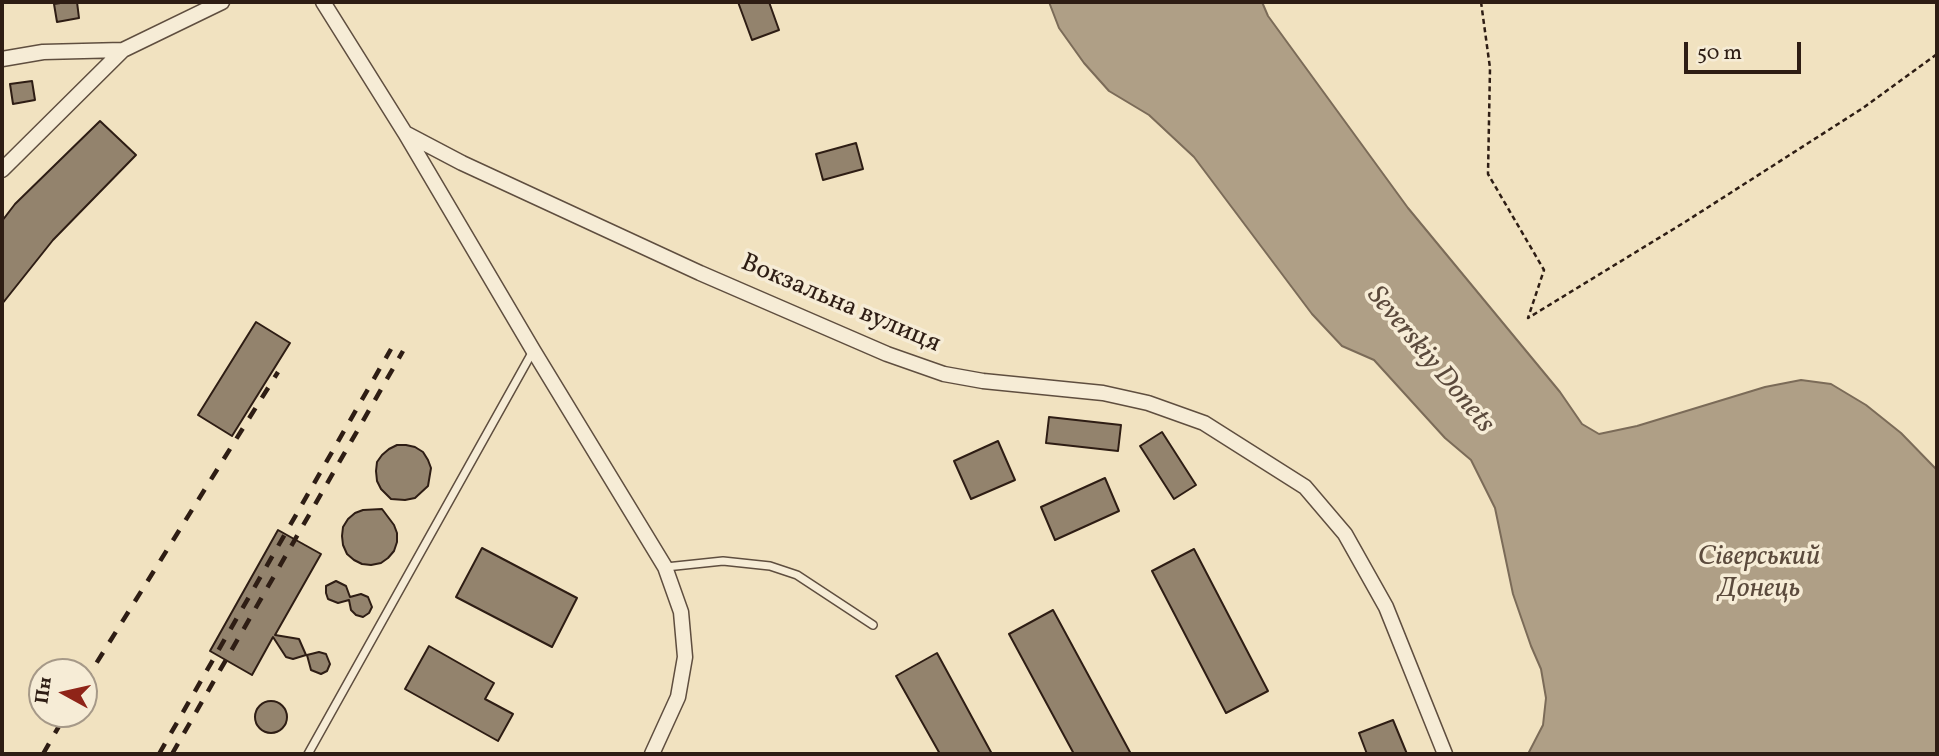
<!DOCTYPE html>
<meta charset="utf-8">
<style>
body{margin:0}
#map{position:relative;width:1939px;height:756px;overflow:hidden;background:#f1e2c0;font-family:Vollkorn,serif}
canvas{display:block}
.frame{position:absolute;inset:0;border:4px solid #2e1d14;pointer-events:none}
.north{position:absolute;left:28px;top:658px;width:70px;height:70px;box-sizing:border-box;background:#f6ecd6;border:2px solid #a69988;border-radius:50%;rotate:278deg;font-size:19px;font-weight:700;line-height:28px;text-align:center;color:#2e1d14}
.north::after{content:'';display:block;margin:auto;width:24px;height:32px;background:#8f2418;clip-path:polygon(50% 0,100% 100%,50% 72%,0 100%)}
.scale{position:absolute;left:1684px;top:42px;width:117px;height:32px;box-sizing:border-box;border:4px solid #2e1d14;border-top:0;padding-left:9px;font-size:21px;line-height:24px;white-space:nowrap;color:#2e1d14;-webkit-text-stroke:5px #f6ecd6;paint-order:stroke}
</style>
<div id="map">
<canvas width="1939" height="756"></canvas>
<div class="frame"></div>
<div class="north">Пн</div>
<div class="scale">50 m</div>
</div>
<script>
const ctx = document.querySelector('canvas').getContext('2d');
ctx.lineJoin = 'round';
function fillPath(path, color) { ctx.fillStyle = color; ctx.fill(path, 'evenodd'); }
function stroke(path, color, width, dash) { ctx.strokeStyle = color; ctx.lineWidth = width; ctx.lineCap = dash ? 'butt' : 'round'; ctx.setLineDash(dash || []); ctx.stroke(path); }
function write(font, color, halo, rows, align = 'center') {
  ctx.font = font + ' Vollkorn,serif'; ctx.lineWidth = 7; ctx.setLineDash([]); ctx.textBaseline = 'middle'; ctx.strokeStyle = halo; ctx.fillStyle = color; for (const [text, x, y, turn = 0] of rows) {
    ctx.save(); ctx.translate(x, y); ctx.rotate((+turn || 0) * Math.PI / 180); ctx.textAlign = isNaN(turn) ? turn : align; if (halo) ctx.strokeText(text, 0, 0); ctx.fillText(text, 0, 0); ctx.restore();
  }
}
const water = new Path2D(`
 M1049 2H1262L1268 16 1408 208 1560 392 1582 424 1599 434 1637 426 1765 387 1801 380 1831 384 1866 405 1901 433 1937 470V754H1528L1543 725 1546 698 1541 669 1531 646 1513 594 1495 508 1471 460 1445 438 1374 360 1342 346 1312 314 1194 157 1149 115 1109 91 1084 63 1059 28Z`);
const building = new Path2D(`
 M67 2H77L79 18 57 22 54 4Z
 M738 2H769L779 30 752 40Z
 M32 81 35 100 13 104 10 84Z
 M100 121 136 155 53 240 2 304V221L15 204Z
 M856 143 863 169 823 180 816 154Z
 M256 322 290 343 232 436 198 415Z
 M1049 417 1121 425 1118 451 1046 443Z
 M1162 432 1196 485 1174 499 1140 446Z
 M998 441 1015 480 971 499 954 461Z
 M397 445H406L415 447 423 452 428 460 431 468 428 486 415 498 405 500 391 499 381 489 377 481 376 471 377 462 382 455 389 449Z
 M1105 478 1119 511 1055 540 1041 507Z
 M382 509 394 525 397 533V542L394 551 388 558 381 563 371 565 362 564 354 560 347 554 343 545 342 536 343 527 348 519 355 513 363 510Z
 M278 530 321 554 275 635 299 639 306 655 293 659 286 657 273 637 252 675 210 651Z
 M482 548 577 598 552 647 456 597Z
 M1194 549 1268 691 1226 713 1152 571Z
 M336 581 346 586 350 597 361 594 368 597 372 607 369 613 363 617 356 615 351 610 349 600 338 603 328 599 326 593V586Z
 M1053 610 1131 754H1074L1009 634Z
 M429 646 494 683 485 699 513 714 498 741 405 689Z
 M319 652 326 654 330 664 327 671 321 674 311 670 307 655Z
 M937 653 992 754H940L896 676Z
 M255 717a16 16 0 1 1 32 0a16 16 0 1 1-32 0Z
 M1393 720 1407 754H1367L1359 733Z`);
const path = new Path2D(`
 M1481 2 1490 68 1488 174 1544 270 1528 318 1685 222 1863 108 1937 54`);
const lane = new Path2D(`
 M666 567 723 561 770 566 797 575 873 625
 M308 754 533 351`);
const street = new Path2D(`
 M323 2 405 133 533 350 665 567 681 612 685 657 678 697 652 754
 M2 59 43 52 123 50
 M405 133 462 163 700 273 887 354 944 374 983 381 1103 393 1148 403 1204 423 1305 487 1345 534 1386 607 1445 754
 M2 170 123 50 222 2`);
const rail = new Path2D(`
 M84 683 278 372
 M43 754 66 714
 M159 754 391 349
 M172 754 403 351`);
const streetNames = [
 ["Вокзальна вулиця",840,305,23]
];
const waterNames = [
 ["Severskiy Donets",1429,361,50],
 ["Сіверський",1759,559],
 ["Донець",1759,591]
];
fillPath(water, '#af9f86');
stroke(water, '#7b6b58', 2);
fillPath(building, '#93836d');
stroke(building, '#2e1d14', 2);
stroke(lane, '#5f4e3f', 10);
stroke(street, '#5f4e3f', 17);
stroke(path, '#2e1d14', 2.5, [5, 3.5]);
stroke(lane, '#f6ecd6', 7);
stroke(street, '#f6ecd6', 14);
stroke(rail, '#2e1d14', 4.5, [12, 12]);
write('26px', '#2e1d14', '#f6ecd6', streetNames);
write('italic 28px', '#5b4a3c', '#f6ecd6', waterNames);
</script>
